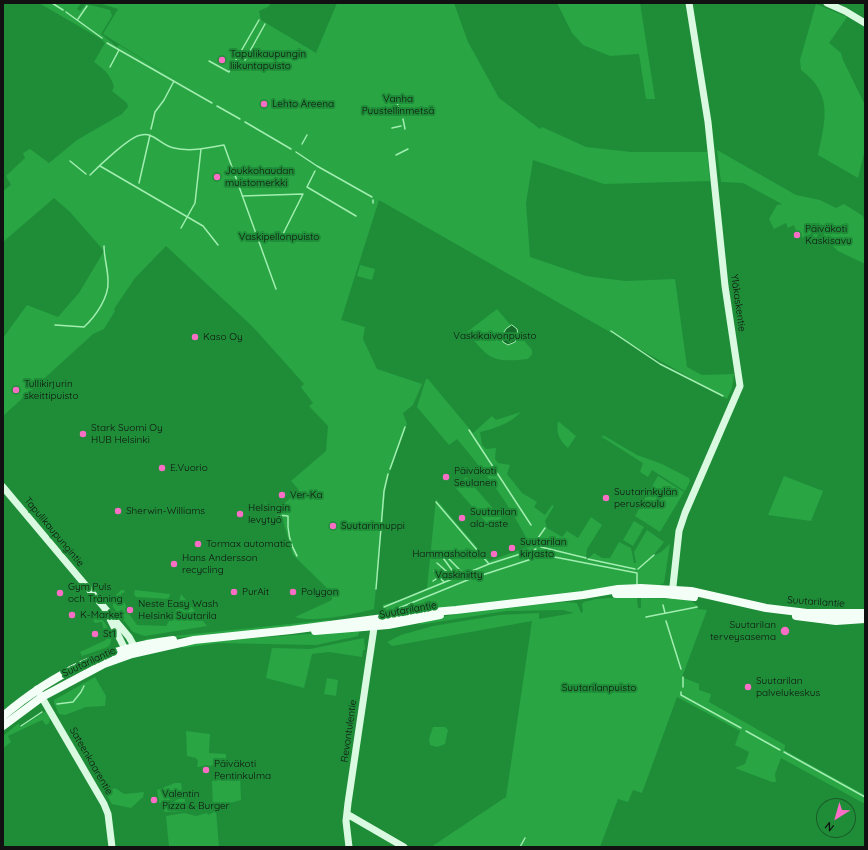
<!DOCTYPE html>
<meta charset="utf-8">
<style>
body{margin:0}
#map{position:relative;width:868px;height:850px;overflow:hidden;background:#1f8d38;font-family:Quicksand,sans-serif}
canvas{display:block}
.frame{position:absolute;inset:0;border:4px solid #111;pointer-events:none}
.north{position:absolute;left:816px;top:798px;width:40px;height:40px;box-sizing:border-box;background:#1f8d38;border:1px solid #195b28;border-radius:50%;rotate:217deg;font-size:11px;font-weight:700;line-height:16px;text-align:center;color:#111}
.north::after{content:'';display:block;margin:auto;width:14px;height:18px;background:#fa6ec5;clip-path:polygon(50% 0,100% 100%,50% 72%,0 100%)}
</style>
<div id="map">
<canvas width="868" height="850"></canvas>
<div class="frame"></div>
<div class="north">N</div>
</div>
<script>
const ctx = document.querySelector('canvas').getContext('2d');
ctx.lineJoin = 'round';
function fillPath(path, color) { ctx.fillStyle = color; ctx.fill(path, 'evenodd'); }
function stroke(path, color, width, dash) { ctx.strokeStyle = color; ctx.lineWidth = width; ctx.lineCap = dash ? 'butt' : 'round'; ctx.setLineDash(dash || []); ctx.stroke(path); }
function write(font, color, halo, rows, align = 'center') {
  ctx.font = font + ' Quicksand,sans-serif'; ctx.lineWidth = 4; ctx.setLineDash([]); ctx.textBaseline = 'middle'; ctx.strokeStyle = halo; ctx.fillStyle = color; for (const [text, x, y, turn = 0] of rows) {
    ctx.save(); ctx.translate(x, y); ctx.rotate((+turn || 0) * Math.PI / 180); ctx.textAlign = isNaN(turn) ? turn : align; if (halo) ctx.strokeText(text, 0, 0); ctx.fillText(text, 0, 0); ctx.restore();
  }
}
const green = new Path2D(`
 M39 3H81L77 9 80 11 86 4 110 10 112 16 101 34 117 47 119 45 180 82 103 34 118 9 99 3H271L268 7 259 11 261 20 316 53 337 3H454L468 42 499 98 540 129 542 127 586 147 631 152H707L710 181 604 184 533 160 526 203 530 257 586 276 625 281 675 279 687 367 702 375 734 374 732 388 727 399 379 200 341 320 365 327 363 339 377 369 422 384 413 405 403 413 407 424 386 483 374 609C355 614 314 623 295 617L332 600V593L293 555 283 521 272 520 276 516 275 512 268 510 264 501 275 512 299 490 291 481 326 451 328 426 309 406 313 403 301 387 304 384 253 327 166 246 135 278 114 309 115 311 104 329 93 334 3 416V338L27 305 58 317 79 293 104 251 70 212 54 198 3 242V191L11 185 6 176 25 158 23 153 30 149 49 163 77 140 122 114 128 107 127 103 112 91 114 87C111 75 104 69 94 62L105 43 101 39Z
 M557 3H640L655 99H646L639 54 610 56 583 45 572 33Z
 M816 4 847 17 829 43 841 53 843 60 865 105V149L858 178 818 155C825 121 834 94 801 70L800 60Z
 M717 150 796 195 820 200 836 208 844 204 863 216 865 222V264L838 251 823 236 827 227 821 224 816 240 812 233 802 238 801 235 798 236 794 225 788 228 786 223 774 229 769 219 777 205 782 204 743 183 721 182Z
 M360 265 375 269 372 280 357 276Z
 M497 309 532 350V354L528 359C492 363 489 359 467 332Z
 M426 379H428L473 433 492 416 496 420 521 412C509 424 496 428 480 432L482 445 486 449 496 448 495 459 498 463 510 465 507 474 522 493 537 502 534 507 545 515 552 505 554 506 545 521 547 528 562 537 567 531 578 538 591 517 602 525 587 549 586 558H589L594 553 602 558H610L619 542 631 548 634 563H636L634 552 647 530 664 542 653 556 661 552 670 544 664 583 660 585 391 615 382 605 403 599 427 588 436 499 489 561 530 546C512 507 485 472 457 439L449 445 417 407Z
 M558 421 576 436 568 448C559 440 556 433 558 421Z
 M603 435 637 455 662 464 689 478 690 481 685 491 652 470 648 477 640 472 643 463 602 437Z
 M658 476 684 492 660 532 635 516Z
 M784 476 823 491 811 521 768 515Z
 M466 477 502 519 491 528 455 487Z
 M634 521 644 527 633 546 623 540Z
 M121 590H124L125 592 121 594 130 615 137 625 166 626 178 607 181 594 207 626 145 636 133 632 113 607V598Z
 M135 590 170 594 169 599 136 597 134 594Z
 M623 597 637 598 638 608H641V598L689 599 699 607 697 609 707 610 682 677 699 684V690L711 694 709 702 785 745 784 750 865 795V804L781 758 775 774 776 782H772L735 768 745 764 749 752 735 745 740 731 677 697 642 793 633 790 628 802 618 799 600 847H431L506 797 532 621 392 646 387 642 401 635 433 626 500 615 539 613V619L574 613 563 610 506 611 418 625C431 613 542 604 566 602L577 603 581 613 583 612 582 604 584 602 596 599Z
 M101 616C105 625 117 638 108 647L82 656 80 652 106 640 102 622 95 623 93 620Z
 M329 620 330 621C291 627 252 631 212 635 190 637 167 637 145 641V639Z
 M360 630 358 636 316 645 218 643 183 648V646L189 643Z
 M364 638 365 650H363L362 657 329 652 312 654 304 688 266 678 272 648 310 649Z
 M95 677 106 696 105 706 86 707 65 715 59 714 54 703V700Z
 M327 678 338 680 336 696 324 694Z
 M46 711 50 718 49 723 46 725 42 720 8 736 11 742 3 748V736L19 723 20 728Z
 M433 727H445L448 730 445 744 437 747 430 745 429 739Z
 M186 731 210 734 209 753 226 754V764L197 767 198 761 196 758 187 756Z
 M240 777 241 800 213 807 212 781Z
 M175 783H181L182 789C176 798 169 801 159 803L157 790Z
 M115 788 124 794 144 792 143 797 131 808 112 804 105 793Z
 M184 795 187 811 164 812 163 807 171 804Z
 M216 811 219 847H169L166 816 184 813 196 816 207 813 208 815Z`);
const water = new Path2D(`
 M512 325 517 329 518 335 515 342 508 345 503 342 502 335 506 329Z`);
const stream = new Path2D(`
 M52 3 63 10
 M66 12 102 38
 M78 19 87 6
 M107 43 212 103
 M245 60 265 24
 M209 61 229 72 259 20
 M110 67 119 50
 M397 103 401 113
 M217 106 240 119
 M403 119 405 129
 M245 122 291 149
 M392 128 401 126
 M151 129 155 112 164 100 174 81
 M302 144 307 135
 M296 152 317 166 372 197
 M396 155 408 149
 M70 161 86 174
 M100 166 203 226 218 245
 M315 171 307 187 356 216
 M90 175C98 167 130 136 141 135 154 132 162 146 174 148 191 152 208 148 224 145L276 289
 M139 183 150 135
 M242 196 303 194 280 240
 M373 200V203
 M181 228 195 203 201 149
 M55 325 84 327C96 316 109 297 108 281 108 269 104 258 104 246
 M611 331 660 364 723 396
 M469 430 531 525
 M390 469 405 427
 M436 502 489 564
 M278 515 288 516C287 531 290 544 297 556
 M545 528 538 538 541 547 586 558
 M438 551 457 577
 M447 557 464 574
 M588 559 635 569
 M437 563 454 578
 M638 569 654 555
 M434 571 444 582
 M433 581 439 577
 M376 589 384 491 388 474
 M663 605 665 613
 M384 607 489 564 536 549
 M394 610 470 579 544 555 637 573V586
 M646 617 697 607
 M666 621 681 669
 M683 677V687
 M681 692V695L741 728
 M57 704 73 702 81 692 84 686
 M21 726 42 712
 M746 731 780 750
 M784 752 865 797
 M520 847 525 838`);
const secondary = new Path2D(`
 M827 3 845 11 865 23
 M3 487 129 637 134 646 132 654 125 649 105 609
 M672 595 679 531 685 513 740 386 725 286 708 122 689 3
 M37 689 104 804 108 814 112 847
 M347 814 404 847
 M349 847 346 821 348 803 375 621`);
const primary = new Path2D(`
 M616 594H665L694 597
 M796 616 836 621 865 619
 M315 631 388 625 440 615
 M3 716C55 672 106 648 173 640
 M3 726 42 697 104 664 132 654 194 640 291 630 422 613 456 610 583 595 618 589 641 588 691 591 766 608 807 613H865`);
const markers = [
 [222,60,4,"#fa6ec5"],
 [264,104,4,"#fa6ec5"],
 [217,177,4,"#fa6ec5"],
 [797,235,4,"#fa6ec5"],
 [195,337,4,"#fa6ec5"],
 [16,390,4,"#fa6ec5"],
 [83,434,4,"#fa6ec5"],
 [162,468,4,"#fa6ec5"],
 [446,477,4,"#fa6ec5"],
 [282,495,4,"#fa6ec5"],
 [606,498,4,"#fa6ec5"],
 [118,511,4,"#fa6ec5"],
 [240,514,4,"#fa6ec5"],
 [462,518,4,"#fa6ec5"],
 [333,526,4,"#fa6ec5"],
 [198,544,4,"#fa6ec5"],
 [512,548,4,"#fa6ec5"],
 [494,554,4,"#fa6ec5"],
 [174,564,4,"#fa6ec5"],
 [234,592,4,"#fa6ec5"],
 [293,592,4,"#fa6ec5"],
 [60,593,4,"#fa6ec5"],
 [130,610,4,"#fa6ec5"],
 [72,615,4,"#fa6ec5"],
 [785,631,5,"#fa6ec5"],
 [95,634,4,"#fa6ec5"],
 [748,687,4,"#fa6ec5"],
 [206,770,4,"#fa6ec5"],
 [154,800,4,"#fa6ec5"]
];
const poiNames = [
 ["Tapulikaupungin",230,54],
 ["liikuntapuisto",230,66],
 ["Lehto Areena",272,104],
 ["Joukkohaudan",225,171],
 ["muistomerkki",225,183],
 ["Päiväkoti",805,229],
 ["Kaskisavu",805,241],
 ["Kaso Oy",203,337],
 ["Tullikirjurin",24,384],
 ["skeittipuisto",24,396],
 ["Stark Suomi Oy",91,428],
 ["HUB Helsinki",91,440],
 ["E.Vuorio",170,468],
 ["Päiväkoti",454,471],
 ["Seulanen",454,483],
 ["Suutarinkylän",614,492],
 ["peruskoulu",614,504],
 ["Ver-Ka",290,495],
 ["Helsingin",248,508],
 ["levytyö",248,520],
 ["Sherwin-Williams",126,511],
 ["Suutarilan",470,512],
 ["ala-aste",470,524],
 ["Suutarinnuppi",341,526],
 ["Suutarilan",520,542],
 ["kirjasto",520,554],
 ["Tormax automatic",206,544],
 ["Hammashoitola",486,554,"right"],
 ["Hans Andersson",182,558],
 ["recycling",182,570],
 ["Gym Puls",68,587],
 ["och Träning",68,599],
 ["PurAit",242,592],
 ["Polygon",301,592],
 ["Neste Easy Wash",138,604],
 ["Helsinki Suutarila",138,616],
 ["K-Market",80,615],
 ["Suutarilan",776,625,"right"],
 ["terveysasema",776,637,"right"],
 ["St1",103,634],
 ["Suutarilan",756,681],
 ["palvelukeskus",756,693],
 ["Päiväkoti",214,764],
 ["Pentinkulma",214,776],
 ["Valentin",162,794],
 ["Pizza & Burger",162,806]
];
const parkNames = [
 ["Vanha",398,99],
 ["Puustellinmetsä",398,111],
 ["Vaskipellonpuisto",279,237],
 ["Vaskikaivonpuisto",495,336],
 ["Vaskiniitty",459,575],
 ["Suutarilanpuisto",599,688]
];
const streetNames = [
 ["Yläkaskentie",738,303,82],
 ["Tapulikaupungintie",54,532,50],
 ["Suutarilantie",816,602,4],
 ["Suutarilantie",408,610,-10],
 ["Suutarilantie",89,662,-25],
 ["Revontulentie",349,731,-82],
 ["Sateenkaarentie",91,761,60]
];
fillPath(green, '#29a544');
fillPath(water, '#156c2a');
stroke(water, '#a1eeb0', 1);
stroke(stream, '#a1eeb0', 1.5);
stroke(secondary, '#d9f9e1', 7);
stroke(primary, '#f3fff6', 8);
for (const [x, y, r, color] of markers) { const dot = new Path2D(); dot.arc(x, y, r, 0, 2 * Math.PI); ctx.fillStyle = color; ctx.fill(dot); stroke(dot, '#1f8d38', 1.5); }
write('10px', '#111', '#1f8d38', poiNames, 'left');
write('10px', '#111', '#1f8d38', parkNames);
write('10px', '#111', '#1f8d38', streetNames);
</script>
